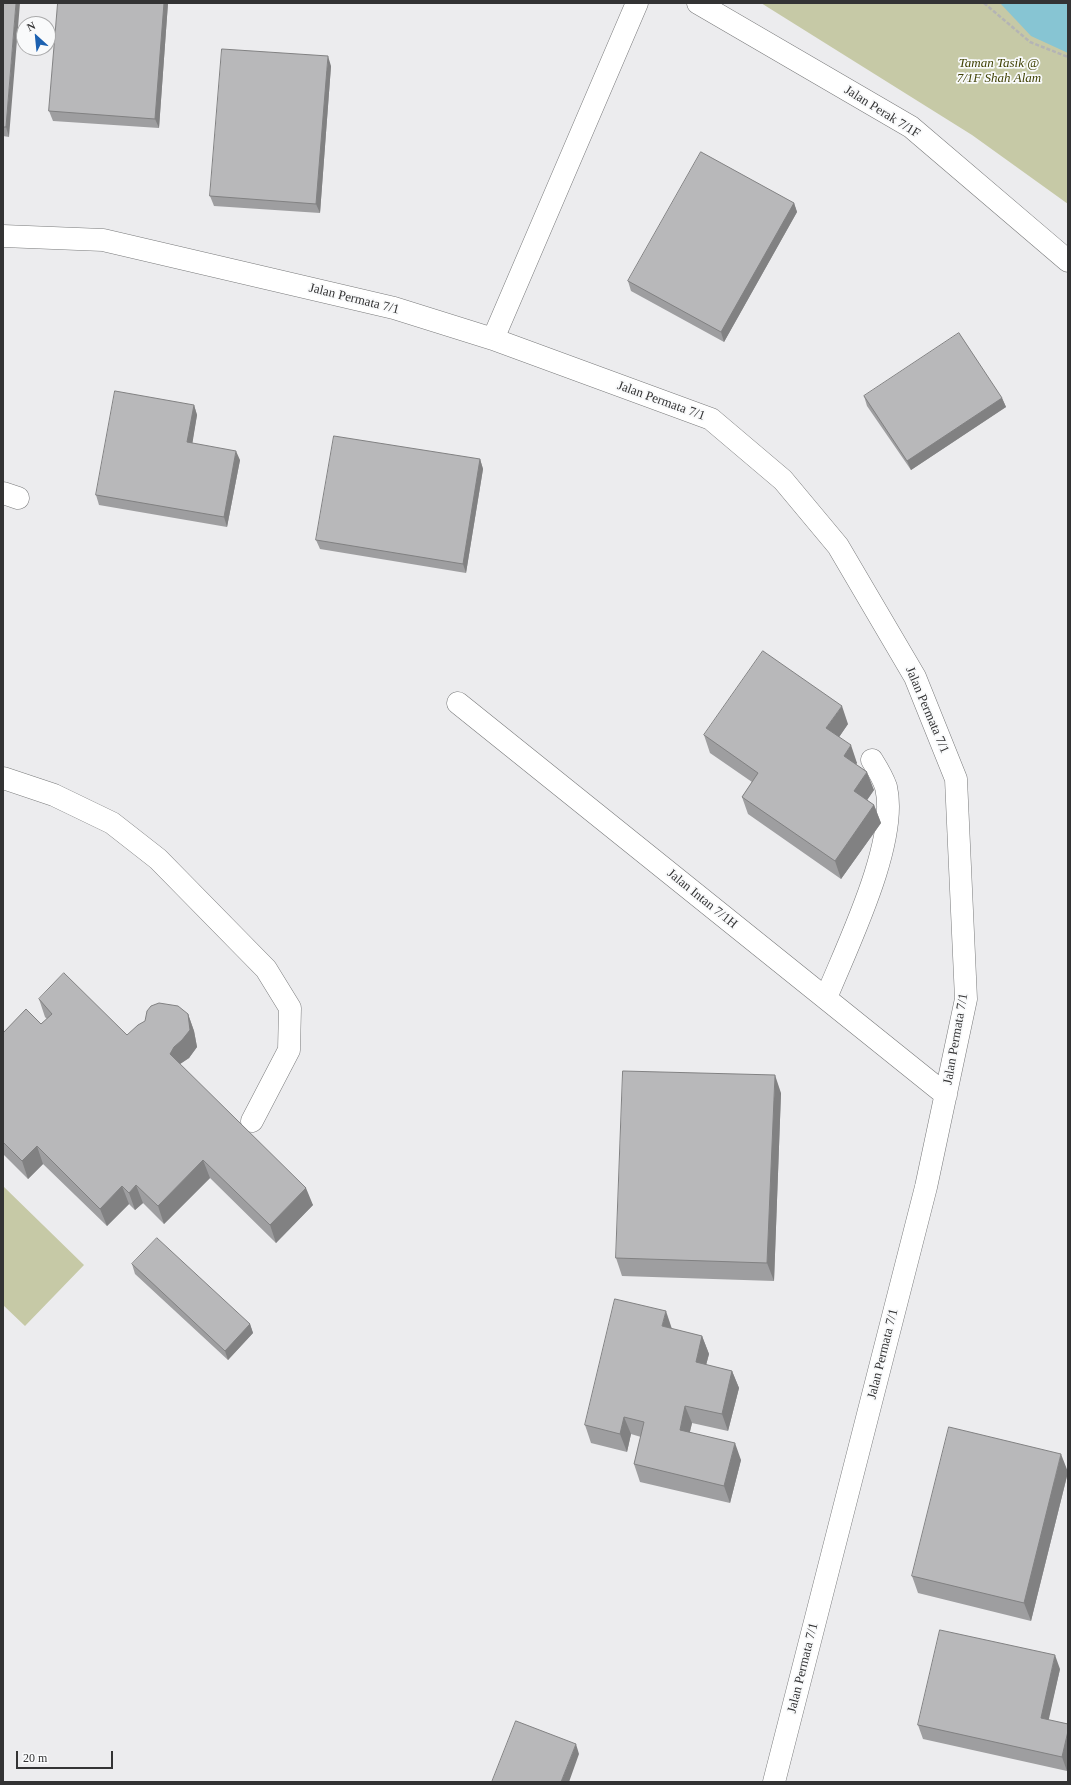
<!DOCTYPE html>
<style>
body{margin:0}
#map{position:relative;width:1071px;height:1785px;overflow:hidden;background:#ececee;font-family:"Times New Roman",serif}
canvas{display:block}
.frame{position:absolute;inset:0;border:4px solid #333334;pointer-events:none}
.north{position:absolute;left:16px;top:16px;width:40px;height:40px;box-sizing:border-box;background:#f9fafb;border:1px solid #aaaaab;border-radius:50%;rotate:333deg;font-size:11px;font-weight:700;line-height:16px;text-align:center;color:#333334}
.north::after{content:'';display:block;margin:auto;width:14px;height:18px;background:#1c61b1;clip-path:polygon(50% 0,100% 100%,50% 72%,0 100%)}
.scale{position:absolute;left:16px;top:1751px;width:97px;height:18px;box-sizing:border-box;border:2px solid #333334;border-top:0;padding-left:5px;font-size:12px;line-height:14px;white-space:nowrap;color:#333334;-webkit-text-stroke:3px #f9fafb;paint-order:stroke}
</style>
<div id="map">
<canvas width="1071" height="1785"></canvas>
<div class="frame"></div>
<div class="north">N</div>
<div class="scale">20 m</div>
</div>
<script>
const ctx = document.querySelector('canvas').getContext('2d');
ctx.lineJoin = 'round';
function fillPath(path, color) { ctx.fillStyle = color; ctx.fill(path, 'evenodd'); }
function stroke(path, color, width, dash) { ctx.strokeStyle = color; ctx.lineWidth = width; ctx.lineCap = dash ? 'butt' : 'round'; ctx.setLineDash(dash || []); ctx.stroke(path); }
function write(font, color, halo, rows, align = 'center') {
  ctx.font = font + ' "Times New Roman",serif'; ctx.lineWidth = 3.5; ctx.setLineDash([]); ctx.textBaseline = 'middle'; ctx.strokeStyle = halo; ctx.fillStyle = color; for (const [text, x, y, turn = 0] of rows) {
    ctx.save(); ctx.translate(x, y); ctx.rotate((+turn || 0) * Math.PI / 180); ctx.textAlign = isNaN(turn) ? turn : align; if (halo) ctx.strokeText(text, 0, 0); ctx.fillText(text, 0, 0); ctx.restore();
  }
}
const green = new Path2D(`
 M761 3H1068V204L972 135Z
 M3 1186 84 1265 25 1326 3 1305Z`);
const water = new Path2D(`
 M1000 3H1068V53L1031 36Z`);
const path = new Path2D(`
 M984 3 1030 42 1068 57`);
const minor = new Path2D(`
 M698 3 911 127 1068 261
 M3 236 103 240 394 308 493 339 711 419 783 480 838 546 915 677 956 779 966 999 926 1187 774 1782
 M493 339 637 3
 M3 493 18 498
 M458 703 946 1095
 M3 778 54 795 112 823 158 859 266 969 290 1008 289 1050 252 1121
 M826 998C847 946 899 842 886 787 883 778 877 768 872 760`);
const wall = new Path2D(`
 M3 3 9 137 3 136Z
 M58 3H168L159 128 53 121 49 111Z
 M331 66 320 213 214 206 210 196Z
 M794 203 797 212 724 342 631 291 628 281Z
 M864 396 1002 398 1006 407 911 470 867 406Z
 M194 405 197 415 192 443 240 460 227 527 99 505 96 495Z
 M480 459 483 469 466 573 320 549 316 540Z
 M848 724 839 737 857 763 856 764 874 790 867 800 874 805 881 823 841 879 748 814 742 797 752 782 710 753 704 735Z
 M39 999 127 1035 188 1014 194 1031 197 1047 189 1058 180 1064 313 1205 276 1243 210 1178 164 1224 143 1203 135 1210 129 1204 107 1226 43 1164 28 1179 3 1154V1033L41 1024 47 1019 45 1017Z
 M781 1093 774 1281 622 1276 616 1258Z
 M132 1264 250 1324 253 1333 228 1360 135 1274Z
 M672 1329 702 1336 709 1354 706 1365 732 1371 739 1388 728 1431 692 1423 690 1432 741 1460 730 1503 640 1482 634 1464 641 1437 631 1434 627 1452 591 1443 585 1425Z
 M1068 1472 1031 1621 918 1593 912 1576Z
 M1060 1669 1048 1720 1068 1724V1767L1067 1771 923 1739 918 1725Z`);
const shadedWall = new Path2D(`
 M16 3H20L9 137 6 127Z
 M164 3H168L159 128 155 119Z
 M328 56 331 66 320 213 316 204Z
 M794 203 797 212 724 342 721 332Z
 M1002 398 1006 407 911 470 907 461Z
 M194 405 197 415 191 452 187 442Z
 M236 451 240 460 227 527 224 517Z
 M480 459 483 469 466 573 463 564Z
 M842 706 848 724 833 746 826 728Z
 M851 745 857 763 850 773 844 756Z
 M867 772 874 790 861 809 854 791Z
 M874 805 881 823 841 879 835 861Z
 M188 1014 194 1031 197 1047 189 1058 180 1064 170 1054Z
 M775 1075 781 1093 774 1281 767 1263Z
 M37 1146 43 1164 28 1179 22 1161Z
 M203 1160 210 1178 164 1224 158 1206Z
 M136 1185 143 1203 135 1210 129 1193Z
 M122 1186 129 1204 107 1226 100 1209Z
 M306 1188 313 1205 276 1243 270 1225Z
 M666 1311 672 1329 662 1326Z
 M250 1324 253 1333 228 1360 225 1351Z
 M702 1336 709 1354 702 1380 696 1362Z
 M732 1371 739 1388 728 1431 722 1414Z
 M685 1406 692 1423 686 1447 680 1430Z
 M624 1417 631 1434 627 1452 620 1434Z
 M735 1443 741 1460 730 1503 724 1486Z
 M1061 1454 1068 1472 1031 1621 1024 1603Z
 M1055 1655 1060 1669 1046 1732 1041 1718Z
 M1068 1731V1767L1067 1771 1062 1757Z
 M576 1744 579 1754 569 1782H561Z`);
const building = new Path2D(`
 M3 3H16L6 127H3Z
 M58 3H164L155 119 49 111Z
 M222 49 328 56 316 204 210 196Z
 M701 152 794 203 721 332 628 281Z
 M959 333 1002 398 907 461 864 396Z
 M115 391 194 405 187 442 236 451 224 517 96 495Z
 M334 436 480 459 463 564 316 540Z
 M763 651 842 706 826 728 851 745 844 756 867 772 854 791 874 805 835 861 742 797 758 773 704 735Z
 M64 973 127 1035 138 1025 145 1021 147 1011 151 1006 159 1003 178 1006 188 1014 190 1030 182 1040 174 1047 170 1054 306 1188 270 1225 203 1160 158 1206 136 1185 129 1193 122 1186 100 1209 37 1146 22 1161 3 1142V1033L26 1009 41 1024 52 1014 39 999Z
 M623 1071 775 1075 767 1263 616 1258Z
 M157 1238 250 1324 225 1351 132 1264Z
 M615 1299 666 1311 662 1326 702 1336 696 1362 732 1371 722 1414 685 1406 680 1430 735 1443 724 1486 634 1464 644 1422 624 1417 620 1434 585 1425Z
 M949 1427 1061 1454 1024 1603 912 1576Z
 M940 1630 1055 1655 1041 1718 1068 1724V1731L1062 1757 918 1725Z
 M516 1721 576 1744 561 1782H492Z`);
const parkNames = [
 ["Taman Tasik @",999,64],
 ["7/1F Shah Alam",999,79]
];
const streetNames = [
 ["Jalan Perak 7/1F",882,112,32],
 ["Jalan Permata 7/1",354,299,14],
 ["Jalan Permata 7/1",661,401,20],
 ["Jalan Permata 7/1",927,710,67],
 ["Jalan Intan 7/1H",702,899,39],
 ["Jalan Permata 7/1",956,1039,-80],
 ["Jalan Permata 7/1",883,1354,-76],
 ["Jalan Permata 7/1",803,1668,-76]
];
fillPath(green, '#c6c9a6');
fillPath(water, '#87c5d3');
stroke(minor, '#797a7b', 23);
stroke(path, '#b4b4b5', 2.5, [4, 2]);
stroke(minor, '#fff', 22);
fillPath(wall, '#9e9ea0');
fillPath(shadedWall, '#818182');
fillPath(building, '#b8b8ba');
stroke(building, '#818182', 1);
write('italic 13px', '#404205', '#f9fafb', parkNames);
write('13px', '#333334', '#f9fafb', streetNames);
</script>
